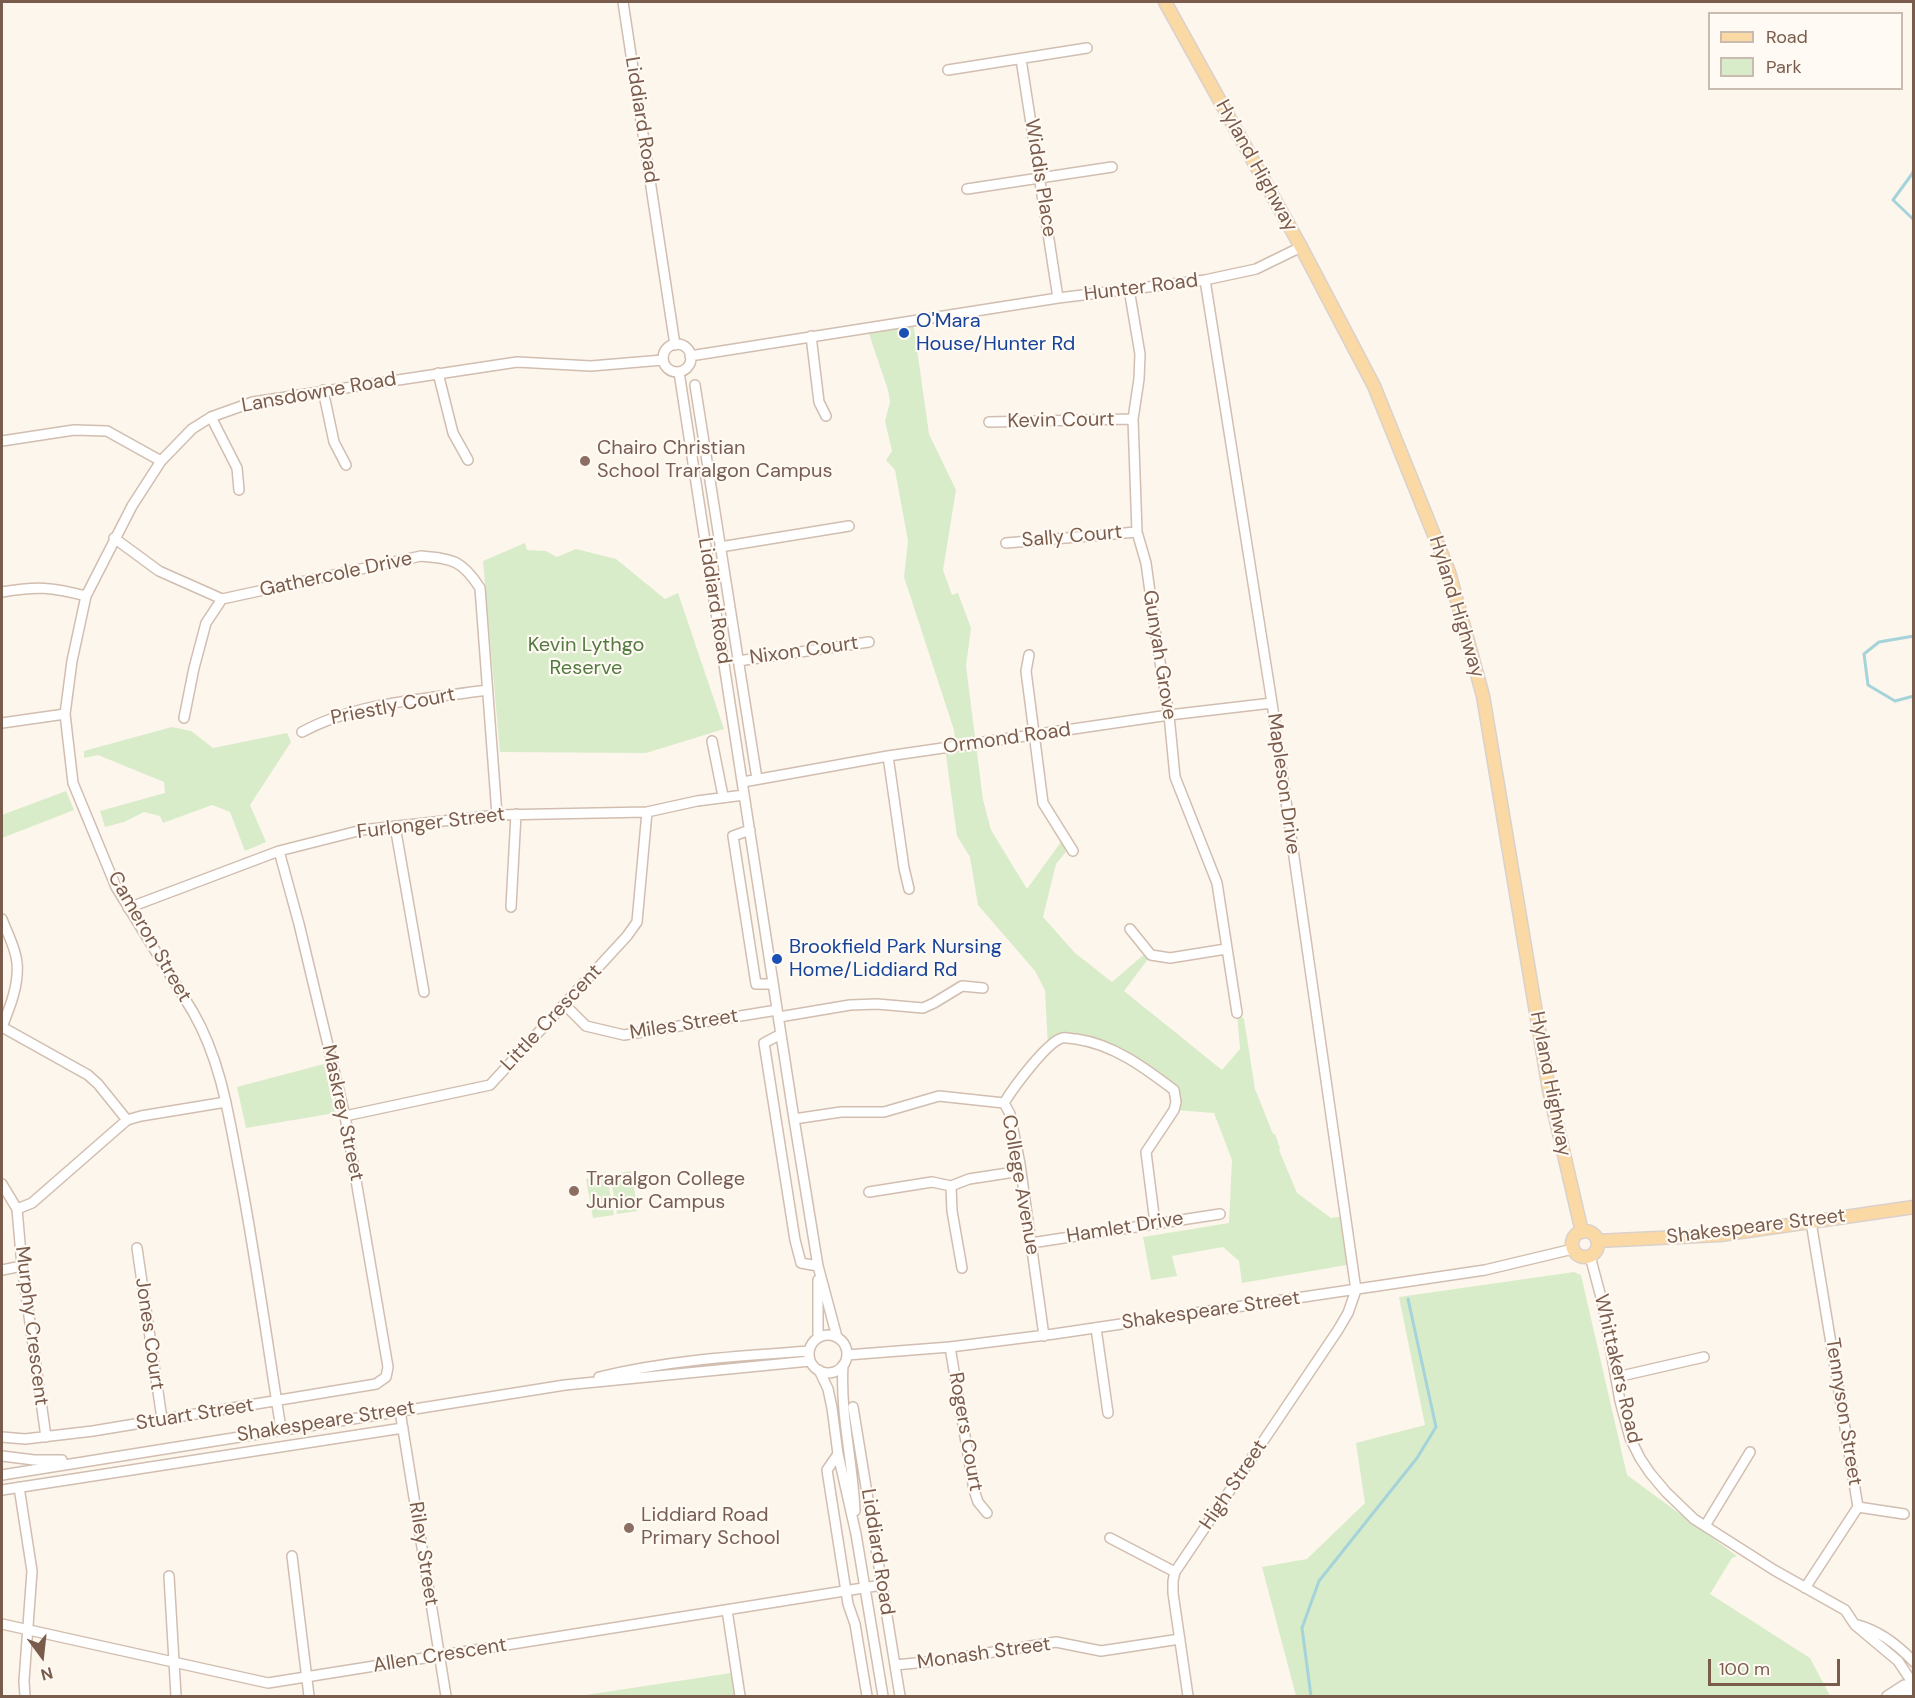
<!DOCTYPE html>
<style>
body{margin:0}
#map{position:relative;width:1915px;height:1698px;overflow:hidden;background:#fdf6ec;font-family:"DM Sans",sans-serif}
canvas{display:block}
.frame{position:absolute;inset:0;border:3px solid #7a5c4d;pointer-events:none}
.legend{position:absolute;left:1708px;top:12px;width:195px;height:78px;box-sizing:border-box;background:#fffaf3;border:2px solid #cabbb1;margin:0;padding:8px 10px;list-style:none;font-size:18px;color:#7a5c4d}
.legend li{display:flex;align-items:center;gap:12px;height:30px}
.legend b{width:30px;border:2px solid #cabbb1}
.north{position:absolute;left:12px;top:1626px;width:60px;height:60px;-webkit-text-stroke:4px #fffaf3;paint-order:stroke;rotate:165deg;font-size:16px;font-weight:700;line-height:24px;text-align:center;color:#7a5c4d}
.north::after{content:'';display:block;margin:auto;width:21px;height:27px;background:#7a5c4d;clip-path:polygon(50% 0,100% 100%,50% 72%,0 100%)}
.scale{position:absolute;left:1708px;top:1659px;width:132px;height:27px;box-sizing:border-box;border:3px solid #7a5c4d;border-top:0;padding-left:8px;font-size:18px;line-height:21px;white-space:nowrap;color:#7a5c4d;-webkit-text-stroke:4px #fffaf3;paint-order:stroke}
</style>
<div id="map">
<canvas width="1915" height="1698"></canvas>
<div class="frame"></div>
<ul class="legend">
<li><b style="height:8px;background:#fbd9a5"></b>Road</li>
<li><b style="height:16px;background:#d8ecc9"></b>Park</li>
</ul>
<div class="north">N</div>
<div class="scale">100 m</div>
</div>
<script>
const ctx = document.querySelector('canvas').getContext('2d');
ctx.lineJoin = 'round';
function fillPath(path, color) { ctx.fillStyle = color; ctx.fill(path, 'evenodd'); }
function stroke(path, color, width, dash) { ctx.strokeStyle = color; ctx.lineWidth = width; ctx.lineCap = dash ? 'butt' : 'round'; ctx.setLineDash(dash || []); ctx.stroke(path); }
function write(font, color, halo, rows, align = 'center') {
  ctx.font = font + ' "DM Sans",sans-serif'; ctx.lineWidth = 4.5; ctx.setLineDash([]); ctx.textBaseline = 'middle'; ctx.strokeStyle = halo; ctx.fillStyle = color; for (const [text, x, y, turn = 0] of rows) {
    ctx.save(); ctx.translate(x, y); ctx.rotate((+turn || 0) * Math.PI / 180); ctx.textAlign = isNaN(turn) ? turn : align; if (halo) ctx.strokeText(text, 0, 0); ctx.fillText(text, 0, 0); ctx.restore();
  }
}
const green = new Path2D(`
 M913 321 929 434 956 490 943 570 952 595 958 593 971 628 966 666 983 800 991 830 1027 889 1063 839 1070 847 1056 864 1043 917 1075 953 1112 982 1148 951 1151 955 1124 991 1222 1070 1240 1049 1237 1013 1244 1019 1255 1089 1273 1134H1275L1280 1148 1279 1150 1297 1193 1331 1218 1345 1216 1352 1264 1242 1283 1239 1261 1223 1247 1172 1256 1177 1276 1151 1280 1143 1237 1229 1223 1232 1160 1214 1113 1174 1110 1176 1097 1157 1076 1083 1040H1063L1048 1048 1045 990 1035 971 978 905 970 857 957 836 945 748 956 746 954 730 904 577 908 541 895 470 886 460 892 451 885 421 890 402 888 390 867 328Z
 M525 543 527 550 546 551 557 557 576 549 616 559 665 599 678 593 724 729 646 753 500 752 483 561Z
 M172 727 191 731 213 748 287 733 291 742 250 805 266 842 245 851 230 812 212 805 163 823 160 816 144 812 124 822 105 827 100 811 165 793 164 782 98 755 84 758V751Z
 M66 791 74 810 2 838V815Z
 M324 1064 335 1113 246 1128 237 1087Z
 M631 1171 638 1211 617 1214 610 1175Z
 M607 1175 614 1215 593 1218 586 1179Z
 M1574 1272 1581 1275 1627 1475 1737 1556 1732 1558 1710 1594 1810 1658 1830 1696H1296L1262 1567 1307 1559 1365 1503 1356 1443 1425 1425 1399 1297Z
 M731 1673 735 1696H579Z`);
const stream = new Path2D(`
 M1914 169 1912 174 1893 200 1914 220
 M1914 636 1879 642 1864 654 1868 685 1895 701 1914 696
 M1311 1696 1302 1628 1319 1581 1417 1458 1436 1427 1408 1299`);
const minor = new Path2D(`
 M623 2 675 345
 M1021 59 1058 298
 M948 70 1087 48
 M967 189 1112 167
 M1129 289 1140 354 1139 379 1133 419 1137 532 1146 563 1158 650 1169 715 1175 777 1217 883 1237 1013
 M811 336 819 402 826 416
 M663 358a14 14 0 1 1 28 0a14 14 0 1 1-28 0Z
 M690 356 1058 298 1205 280 1256 269 1301 247
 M679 372 794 1119 818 1266 837 1337
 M438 373 453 433 468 460
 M695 385 757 779
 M323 390 334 442 346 465
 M211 417 237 468 239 490
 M989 422 1133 419
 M2 441 74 430 107 431 161 461
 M114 538 159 571 222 599 421 556C453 559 462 560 480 588L497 815
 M1006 543 1137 532
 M720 547 849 526
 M2 592C37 586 51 587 86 596
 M1029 655 1026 671 1043 803 1073 851
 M738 661 869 642
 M184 718 194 668 206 623 222 599
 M2 723 65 714
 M302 732C357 702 426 699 487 690
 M712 741 723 796
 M888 756 904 868 909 889
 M743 782 888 756 1169 715 1272 703
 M395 826 424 992
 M750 830 733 836 756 984H773
 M511 907 516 814
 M128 908 279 851 362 830 497 815 647 812 697 801 744 795
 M2 919C7 933 16 948 17 963 19 985 10 1007 2 1027
 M1130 929 1151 955 1170 958 1226 949
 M564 1004 586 1026 624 1035 777 1010
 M779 1017 850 1005 877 1004 923 1008 934 1003 962 986 983 988
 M2 1027 88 1075 98 1084 127 1120
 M781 1034 764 1043 795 1240 801 1263 818 1266
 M1004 1103C1013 1088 1047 1042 1062 1038 1066 1037 1072 1039 1076 1039 1113 1044 1145 1068 1174 1090L1176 1102 1174 1110 1146 1152 1155 1223
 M345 1116 490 1085 627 936 637 922 647 812
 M794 1119 841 1112H884L939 1096 1004 1103 1010 1114 1020 1164 1044 1336
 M2 1184 17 1209 22 1266 46 1437
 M951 1186 952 1211 962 1268
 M869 1192 932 1182 951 1186 969 1179 1021 1171
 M17 1209 32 1203 127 1120 141 1116 226 1102
 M1031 1243 1220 1214
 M137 1248 162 1419
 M1590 1256 1602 1301 1620 1401 1630 1438 1640 1458 1650 1473 1666 1492 1694 1519 1774 1570 1845 1610 1855 1625 1898 1661 1914 1685
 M2 1270 22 1266
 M1096 1328 1108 1413
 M809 1354a19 19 0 1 1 38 0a19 19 0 1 1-38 0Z
 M818 1337V1280
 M950 1347 974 1490 978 1502 987 1513
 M847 1355 950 1347 1054 1334 1485 1270 1573 1249
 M843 1365C840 1414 853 1462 855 1511
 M819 1370 828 1389 832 1408 838 1454 856 1534 883 1696
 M599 1377C668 1360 739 1356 809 1351
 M1617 1377 1704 1357
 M853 1407 900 1696
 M400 1411 446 1696
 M281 1429C267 1341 255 1252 238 1164 228 1111 220 1059 193 1012L116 887 73 783 65 714 72 661 86 596 132 506 161 461 192 429 211 417 253 402 517 362 591 366 663 360
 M2 1437 25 1439 93 1431 376 1384 386 1377 388 1367 345 1116 299 924 279 851
 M838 1454 827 1470 848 1604 855 1624 867 1696
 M2 1456 34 1460H62
 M2 1475 565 1385 810 1361
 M19 1487 32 1571 24 1681 25 1696
 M2 1490 403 1428
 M1858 1507 1904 1514
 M1705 1526 1750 1452
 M1110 1538 1175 1572
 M292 1556 309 1696
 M169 1576 176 1696
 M1805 1588 1858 1507 1811 1222
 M727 1610 740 1696
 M2 1624 268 1683 882 1585
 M1858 1625C1880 1631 1898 1645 1914 1662
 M895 1665 937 1661 1056 1642 1101 1651 1180 1639
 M1188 1696 1173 1593V1581L1175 1572 1338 1330 1348 1313 1356 1290 1272 703 1205 280
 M1887 1696 1904 1685H1914
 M1902 1696 1911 1690 1914 1683`);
const major = new Path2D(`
 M1165 2 1301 247 1374 386 1449 572 1483 696 1549 1090 1582 1232
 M1572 1244a13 13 0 1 1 26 0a13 13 0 1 1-26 0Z
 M1597 1241 1720 1235 1914 1207`);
const markers = [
 [904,333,6,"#1a4fb4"],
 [585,461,6,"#8d6e63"],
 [777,959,6,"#1a4fb4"],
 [574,1191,6,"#8d6e63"],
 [629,1528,6,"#8d6e63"]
];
const streetNames = [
 ["Liddiard Road",641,120,81],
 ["Hyland Highway",1256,166,61],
 ["Widdis Place",1040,178,81],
 ["Hunter Road",1141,288,-7],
 ["Lansdowne Road",319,393,-10],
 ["Kevin Court",1061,421,-1],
 ["Sally Court",1072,537,-5],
 ["Gathercole Drive",336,575,-12],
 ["Liddiard Road",714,601,81],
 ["Hyland Highway",1456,607,73],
 ["Nixon Court",804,651,-8],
 ["Gunyah Grove",1159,655,81],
 ["Priestly Court",393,707,-11],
 ["Ormond Road",1007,739,-8],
 ["Mapleson Drive",1283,784,82],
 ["Furlonger Street",431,824,-7],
 ["Cameron Street",149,937,60],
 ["Little Crescent",552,1018,-47],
 ["Miles Street",684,1025,-9],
 ["Hyland Highway",1550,1084,79],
 ["Maskrey Street",342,1113,78],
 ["College Avenue",1020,1185,80],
 ["Shakespeare Street",1756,1227,-7],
 ["Hamlet Drive",1125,1228,-9],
 ["Shakespeare Street",1211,1311,-8],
 ["Murphy Crescent",31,1326,83],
 ["Jones Court",149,1334,82],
 ["Whittakers Road",1617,1369,77],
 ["Tennyson Street",1843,1412,81],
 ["Stuart Street",195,1415,-9],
 ["Shakespeare Street",326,1422,-9],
 ["Rogers Court",965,1432,80],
 ["High Street",1234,1485,-56],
 ["Liddiard Road",877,1552,81],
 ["Riley Street",423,1554,81],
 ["Monash Street",984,1654,-8],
 ["Allen Crescent",440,1656,-9]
];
const transitNames = [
 ["O'Mara",916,322],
 ["House/Hunter Rd",916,345],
 ["Brookfield Park Nursing",789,948],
 ["Home/Liddiard Rd",789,971]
];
const educationNames = [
 ["Chairo Christian",597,449],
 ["School Traralgon Campus",597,472],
 ["Traralgon College",586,1180],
 ["Junior Campus",586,1203],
 ["Liddiard Road",641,1516],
 ["Primary School",641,1539]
];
const parkNames = [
 ["Kevin Lythgo",586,646],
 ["Reserve",586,669]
];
fillPath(green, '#d8ecc9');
stroke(stream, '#a5d3da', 3);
stroke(minor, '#d1beb0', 12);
stroke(major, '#dad1cd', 15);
stroke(minor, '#fff', 9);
stroke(major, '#fbd9a5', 12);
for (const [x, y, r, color] of markers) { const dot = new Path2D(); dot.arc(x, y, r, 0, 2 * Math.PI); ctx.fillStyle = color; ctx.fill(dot); stroke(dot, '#fffaf3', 2); }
write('20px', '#7a5c4d', '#fffaf3', streetNames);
write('20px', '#164399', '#fffaf3', transitNames, 'left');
write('20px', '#785e54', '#fffaf3', educationNames, 'left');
write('20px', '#537a41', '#fffaf3', parkNames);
</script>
